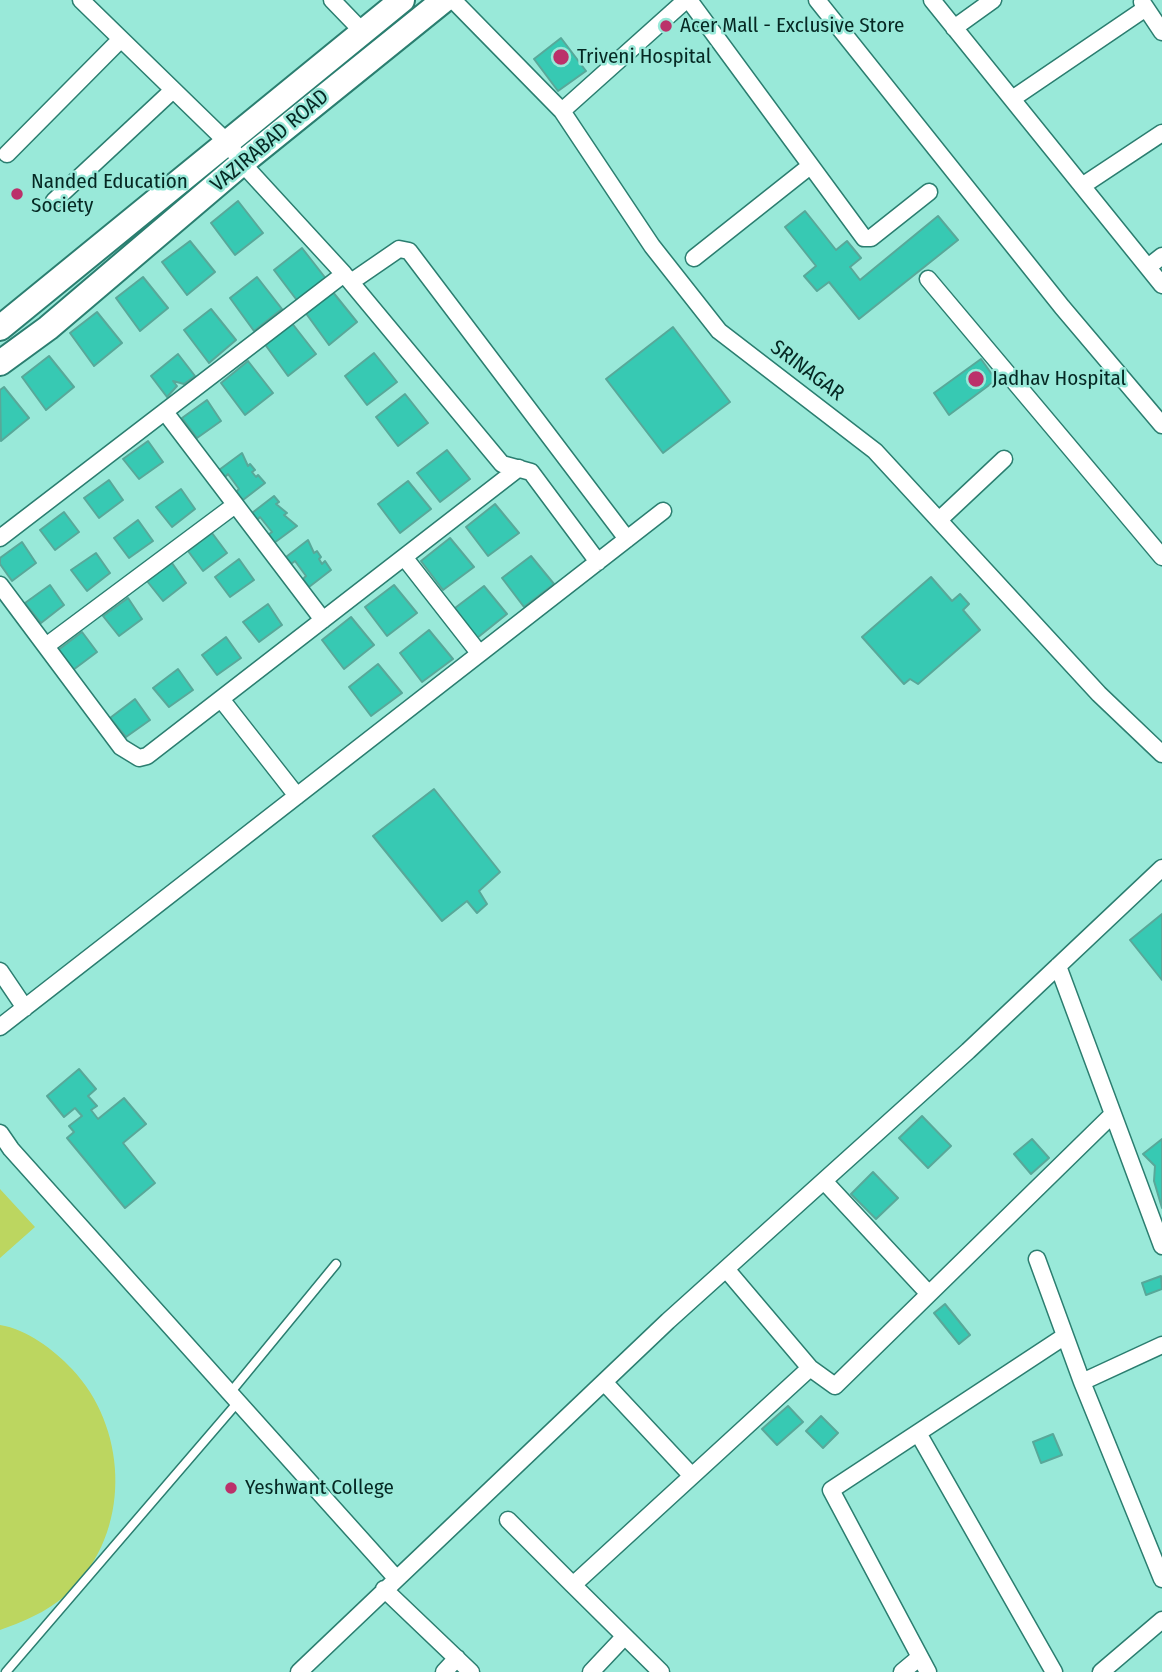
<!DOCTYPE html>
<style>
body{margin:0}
canvas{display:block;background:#99e9d9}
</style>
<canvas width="1162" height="1672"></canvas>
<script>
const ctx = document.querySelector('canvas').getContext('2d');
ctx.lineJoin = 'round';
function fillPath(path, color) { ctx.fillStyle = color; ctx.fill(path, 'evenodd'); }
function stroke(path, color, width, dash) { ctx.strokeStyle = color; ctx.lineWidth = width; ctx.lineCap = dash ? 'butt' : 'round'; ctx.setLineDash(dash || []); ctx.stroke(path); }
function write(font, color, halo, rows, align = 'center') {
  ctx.font = font + ' "Fira Sans Condensed",sans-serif'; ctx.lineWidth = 5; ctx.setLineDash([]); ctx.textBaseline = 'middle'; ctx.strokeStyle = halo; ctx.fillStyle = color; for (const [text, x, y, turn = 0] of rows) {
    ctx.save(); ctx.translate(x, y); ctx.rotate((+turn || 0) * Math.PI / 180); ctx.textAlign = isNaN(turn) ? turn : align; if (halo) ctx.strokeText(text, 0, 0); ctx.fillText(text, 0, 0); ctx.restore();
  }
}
const green = new Path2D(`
 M0 1189 35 1227 0 1258Z
 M0 1325C27 1329 54 1350 72 1369 126 1426 132 1523 77 1584 57 1607 29 1620 0 1630Z`);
const building = new Path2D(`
 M561 38 586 71 558 91 534 59Z
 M238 201 263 233 235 255 211 223Z
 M805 211 836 250 847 241 861 258 850 267 860 280 938 216 958 240 859 319 829 282 817 291 804 276 816 266 785 227Z
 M190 241 215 272 187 295 162 262Z
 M302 248 327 280 299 303 274 270Z
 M143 277 168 308 140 331 116 298Z
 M257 277 282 309 254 331 230 298Z
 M332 291 357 322 329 345 305 312Z
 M211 309 236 340 209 363 184 330Z
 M97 312 122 343 94 366 70 333Z
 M291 322 316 354 288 376 264 343Z
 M673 327 730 402 663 453 606 379Z
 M374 353 397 382 367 405 345 376Z
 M178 354 195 376 184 384 173 381 177 386 167 397 151 376Z
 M49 356 74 387 46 410 22 377Z
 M981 359 996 380 949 415 934 393Z
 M248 361 273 393 245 415 221 383Z
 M4 387 29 418 1 441 0 390Z
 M405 394 428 423 398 446 376 417Z
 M207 400 221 421 197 438 182 418Z
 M148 441 163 462 139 479 123 459Z
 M447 450 470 479 440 502 417 473Z
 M242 453 248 466 250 464 255 470 252 472 256 477 258 475 265 483 243 500 236 492 239 489 228 474 225 477 219 470Z
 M109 480 123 500 99 518 84 498Z
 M408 481 431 509 400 533 378 504Z
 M181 489 195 509 172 527 156 507Z
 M274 496 279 502 276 504 287 513 284 515 297 526 274 543 268 535 272 532 260 517 257 520 252 513Z
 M495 504 519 533 488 556 466 527Z
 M64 512 79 532 55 550 40 530Z
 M138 520 153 541 129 558 114 538Z
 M212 533 227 553 203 571 188 551Z
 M450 538 474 567 443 590 421 561Z
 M308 540 314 553 317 551 321 557 319 559 322 564 325 561 331 570 309 587 303 579 306 576 295 561 291 564 286 557Z
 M22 542 36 563 12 581 0 564V558Z
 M96 553 110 573 87 591 71 570Z
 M531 556 554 584 524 607 502 578Z
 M239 559 254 580 230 597 215 577Z
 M172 563 186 583 163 601 147 581Z
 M931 577 952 601 960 594 969 604 963 610 980 630 918 684 910 679 904 684 862 637Z
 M50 585 64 605 41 623 25 603Z
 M394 585 417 613 387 636 365 607Z
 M484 586 507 614 477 638 455 608Z
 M128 598 142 619 119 636 103 616Z
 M268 604 282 625 259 642 243 622Z
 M351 617 374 645 344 669 322 640Z
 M429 630 453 659 422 682 400 653Z
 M82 632 97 652 73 670 58 650Z
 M226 637 241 658 217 675 202 655Z
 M378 664 402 693 371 716 349 687Z
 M178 669 193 690 169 707 153 688Z
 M135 699 150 720 126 737 110 718Z
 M434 789 500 872 479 891 487 904 477 913 467 901 442 921 373 836Z
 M1162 914V980L1130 940Z
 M79 1069 96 1089 88 1096 97 1106 91 1110 98 1119 124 1098 146 1124 123 1143 155 1183 125 1208 67 1138 74 1132 69 1126 82 1116 75 1108 64 1117 47 1096Z
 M922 1116 951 1146 928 1168 899 1138Z
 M1032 1139 1049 1158 1031 1174 1014 1154Z
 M1162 1139V1208L1154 1181 1155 1166 1143 1154Z
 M873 1172 898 1198 876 1219 851 1194Z
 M1161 1276 1162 1289 1146 1295 1142 1283Z
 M945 1304 970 1335 959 1344 934 1313Z
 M788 1406 803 1422 777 1445 762 1429Z
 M821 1416 838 1433 823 1448 806 1431Z
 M1053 1434 1062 1455 1041 1463 1033 1442Z`);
const service = new Path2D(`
 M230 1393 336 1264
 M6 1672 238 1402`);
const minor = new Path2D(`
 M81 0 228 143 242 163 344 274 502 464 531 472 598 562
 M332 0 362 31
 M453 0 562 111 652 246 719 331 875 451 1099 694 1162 754
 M689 0 864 238H871L929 192
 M817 0 1062 307 1162 425
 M932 0 1162 285
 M1142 2 1162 32
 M954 28 993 0
 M1012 99 1146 8
 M562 111 686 0
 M7 154 121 39
 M1082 186 1162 133
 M54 201 173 90
 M694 258 810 166
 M1148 267 1162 256
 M928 279 1162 557
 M351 282 399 249 409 251 627 539
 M165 412 323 620
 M939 520 1004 459
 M0 538 344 274
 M404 557 479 653
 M0 585 121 747 139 758 147 756 519 468
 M46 646 235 505
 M221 699 297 796
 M1058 966 1162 1246
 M0 971 25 1008
 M0 1027 663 511
 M0 1133 11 1149 396 1578
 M824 1181 929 1294
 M1037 1259 1082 1382
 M1162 1345 1082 1382 1162 1579
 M810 1368 835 1386 1113 1114
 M604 1382 692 1476
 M918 1433 1054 1672
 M508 1520 573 1585
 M384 1589 471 1672
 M299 1672 668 1321 968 1051 1162 868
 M444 1672 457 1658
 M591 1672 624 1637
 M661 1672 573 1585 810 1368 726 1269
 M902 1672 920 1657
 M928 1672 831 1490 1065 1336
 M1101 1672 1162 1620`);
const primary = new Path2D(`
 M0 328 402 0
 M0 363 48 328 242 163 444 0`);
const markers = [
 [666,26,7,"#bb316a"],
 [561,57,9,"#bb316a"],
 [17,194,7,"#bb316a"],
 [976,379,9,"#bb316a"],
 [231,1488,7,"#bb316a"]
];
const poiNames = [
 ["Acer Mall - Exclusive Store",680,26],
 ["Triveni Hospital",577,57],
 ["Nanded Education",31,182],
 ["Society",31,206],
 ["Jadhav Hospital",992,379],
 ["Yeshwant College",245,1488]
];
const streetNames = [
 ["VAZIRABAD ROAD",270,141,-40],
 ["SRINAGAR",807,371,37]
];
fillPath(green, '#bcd660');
fillPath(building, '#37c9b3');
stroke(building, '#58a899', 2);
stroke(service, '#2b7e70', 11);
stroke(minor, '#2b7e70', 19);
stroke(primary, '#2b7e70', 28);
stroke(service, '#fff', 8);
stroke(minor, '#fff', 16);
stroke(primary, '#fff', 24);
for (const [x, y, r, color] of markers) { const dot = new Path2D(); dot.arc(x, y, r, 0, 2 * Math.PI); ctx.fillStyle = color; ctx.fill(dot); stroke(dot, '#99e9d9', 2.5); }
write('21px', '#052823', '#99e9d9', poiNames, 'left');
write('21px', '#052823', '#99e9d9', streetNames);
</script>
